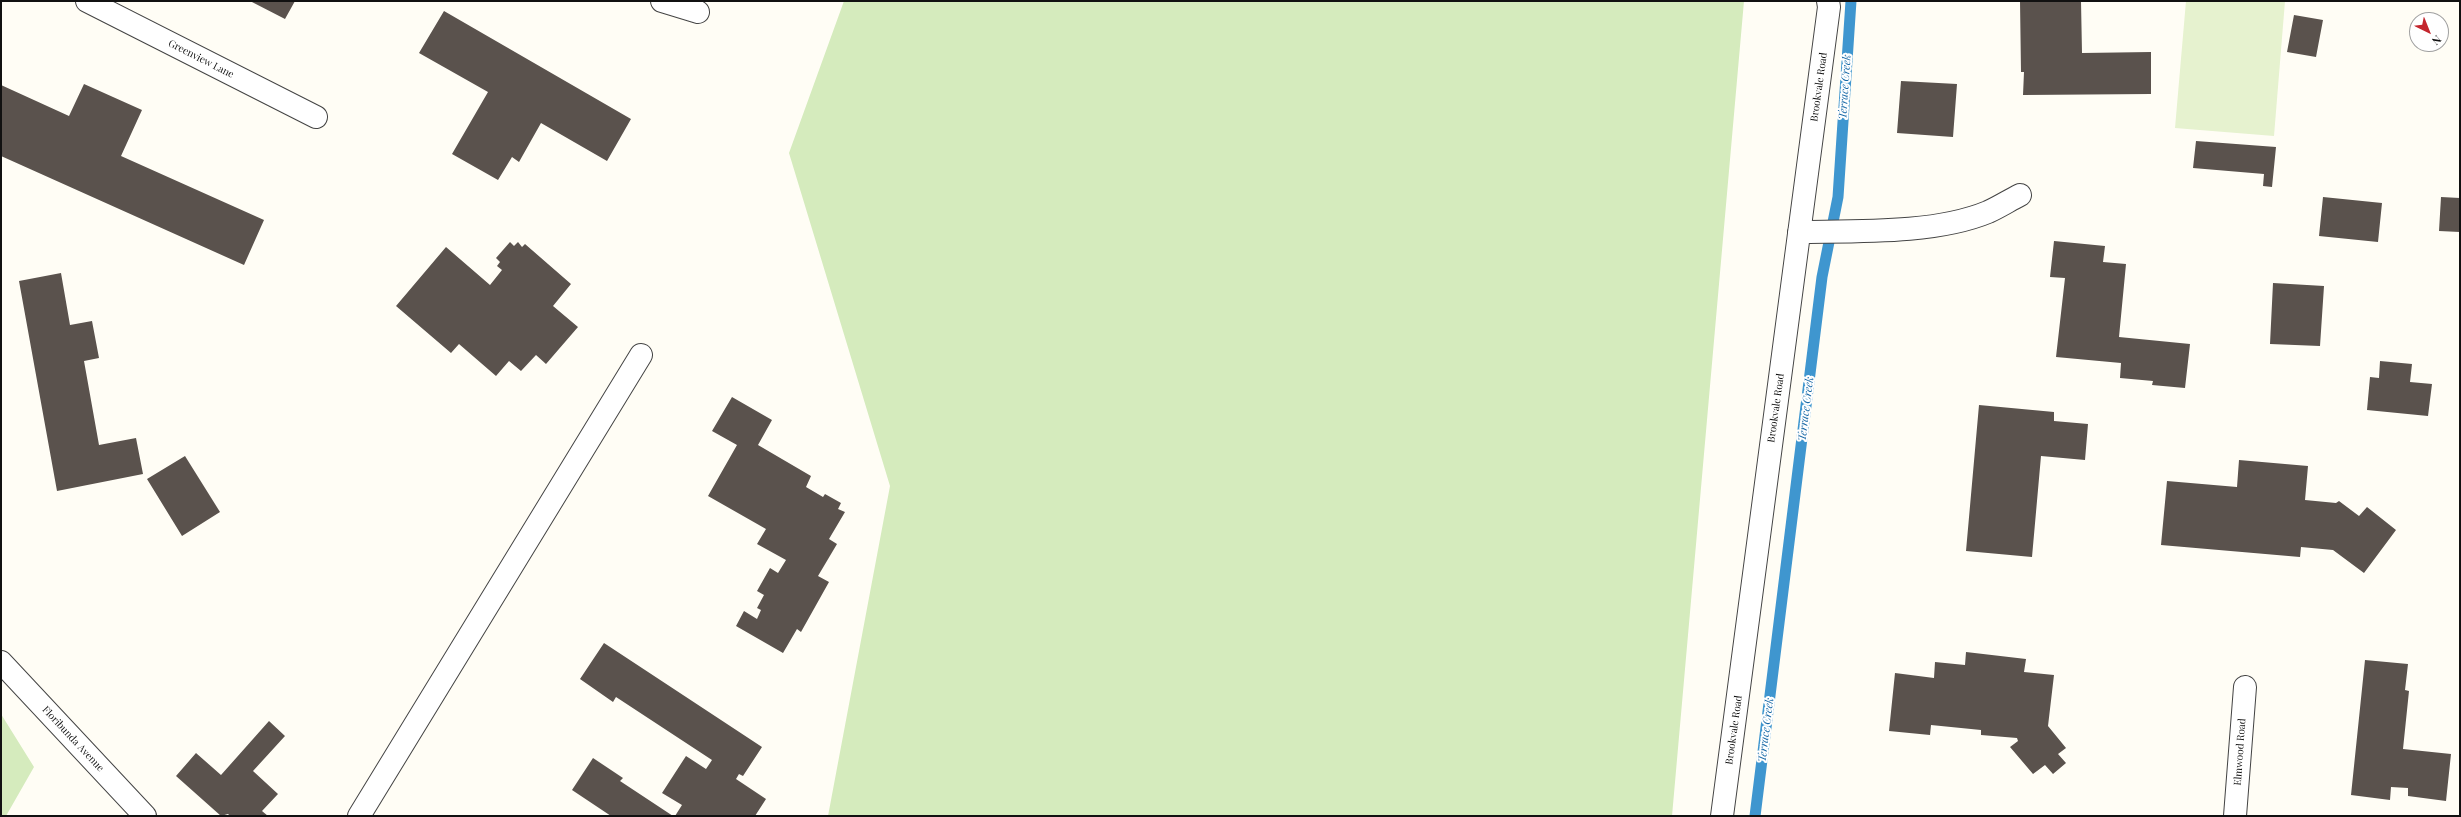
<!DOCTYPE html>
<style>
body{margin:0}
#map{position:relative;width:2461px;height:817px;overflow:hidden;background:#fffdf5;font-family:"Playfair Display",serif}
canvas{display:block}
.frame{position:absolute;inset:0;border:2px solid #111;pointer-events:none}
.north{position:absolute;left:2409px;top:12px;width:40px;height:40px;box-sizing:border-box;background:#fff;border:1px solid #a0a0a0;border-radius:50%;rotate:137deg;font-size:11px;font-weight:700;line-height:16px;text-align:center;color:#111}
.north::after{content:'';display:block;margin:auto;width:14px;height:18px;background:#c4262e;clip-path:polygon(50% 0,100% 100%,50% 72%,0 100%)}
</style>
<div id="map">
<canvas width="2461" height="817"></canvas>
<div class="frame"></div>
<div class="north">N</div>
</div>
<script>
const ctx = document.querySelector('canvas').getContext('2d');
ctx.lineJoin = 'round';
function fillPath(path, color) { ctx.fillStyle = color; ctx.fill(path, 'evenodd'); }
function stroke(path, color, width, dash) { ctx.strokeStyle = color; ctx.lineWidth = width; ctx.lineCap = dash ? 'butt' : 'round'; ctx.setLineDash(dash || []); ctx.stroke(path); }
function write(font, color, halo, rows, align = 'center') {
  ctx.font = font + ' "Playfair Display",serif'; ctx.lineWidth = 4; ctx.setLineDash([]); ctx.textBaseline = 'middle'; ctx.strokeStyle = halo; ctx.fillStyle = color; for (const [text, x, y, turn = 0] of rows) {
    ctx.save(); ctx.translate(x, y); ctx.rotate((+turn || 0) * Math.PI / 180); ctx.textAlign = isNaN(turn) ? turn : align; if (halo) ctx.strokeText(text, 0, 0); ctx.fillText(text, 0, 0); ctx.restore();
  }
}
const green = new Path2D(`
 M844 1H1744L1672 816H828L890 486 789 153Z
 M1 714 34 767 6 816H1Z`);
const pitch = new Path2D(`
 M2186 1H2285L2274 136 2175 128Z`);
const stream = new Path2D(`
 M1755 816 1822 277 1838 197 1851 1`);
const building = new Path2D(`
 M250 1H295L285 19Z
 M2020 1H2081L2082 53 2151 52V94L2023 95 2024 72H2021Z
 M444 11 631 119 607 161 541 123 519 162 512 157 498 180 452 154 488 92 419 53Z
 M2294 15 2323 20 2316 57 2287 52Z
 M1901 81 1957 84 1953 137 1897 133Z
 M84 84 142 110 121 156 264 220 244 265 1 156V85L69 116Z
 M2196 141 2276 147 2272 187 2263 186 2264 174 2193 168Z
 M2323 197 2382 203 2378 242 2319 236Z
 M2441 197 2460 198V232L2439 231Z
 M2054 241 2105 246 2103 262 2126 264 2119 337 2190 344 2185 388 2152 385 2153 381 2120 378 2121 363 2056 357 2065 278 2050 277Z
 M510 242 514 246 518 242 522 247 525 244 571 284 553 306 578 327 546 364 536 355 521 371 509 361 496 376 459 344 451 353 396 306 446 247 490 285 502 270 497 266 500 262 496 258Z
 M61 273 70 325 92 321 99 358 84 361 99 445 136 438 143 474 57 491 19 281Z
 M2273 283 2324 286 2320 346 2270 344Z
 M2380 361 2412 364 2410 382 2432 384 2428 416 2367 410 2370 377 2379 378Z
 M732 397 772 420 758 445 811 476 806 487 823 497 825 494 841 503 838 509 845 512 829 539 837 544 818 576 829 582 801 632 797 629 783 653 736 626 744 611 757 619 761 610 757 608 764 595 757 591 770 568 778 573 786 560 757 544 766 529 708 496 737 445 712 431Z
 M1979 405 2054 412V421L2088 424 2085 460 2041 456 2032 557 1966 551Z
 M185 456 220 512 182 536 147 479Z
 M2239 460 2308 466 2305 500 2336 503 2339 501 2359 516 2367 507 2396 530 2364 573 2333 550 2301 547 2300 557 2161 545 2167 481 2237 487Z
 M604 643 762 747 743 776 739 774 736 779 766 799 755 816H675L682 805 662 793 686 756 706 769 712 760 616 697 613 702 580 679Z
 M1966 652 2026 659 2024 672 2054 675 2048 726 2066 748 2058 754 2066 763 2053 774 2045 765 2033 774 2010 747 2018 741 2017 738 1981 735V730L1931 725 1930 735 1889 731 1895 673 1934 678 1935 662 1965 665Z
 M2365 660 2408 664 2405 690 2409 691 2403 749 2451 754 2446 801 2408 796V788L2391 787 2390 800 2351 795Z
 M269 721 285 736 253 771 278 794 262 811 268 816H230L228 814 221 816 176 776 196 753 221 775Z
 M593 758 623 778 620 781 673 816H611L572 790Z`);
const minor = new Path2D(`
 M87 1 316 117
 M662 1 698 12
 M1799 232C1857 231 1935 234 1988 212 1999 207 2010 200 2020 195
 M1 662 145 816
 M359 816 641 355
 M1722 816 1829 7 1828 1
 M2235 816 2245 687`);
const streetNames = [
 ["Greenview Lane",201,59,27],
 ["Brookvale Road",1819,87,-82],
 ["Brookvale Road",1776,408,-82],
 ["Brookvale Road",1734,730,-82],
 ["Floribunda Avenue",73,739,47],
 ["Elmwood Road",2240,752,-86]
];
const waterNames = [
 ["Terrace Creek",1845,87,-86],
 ["Terrace Creek",1806,409,-83],
 ["Terrace Creek",1766,730,-83]
];
fillPath(green, '#d5ebbd');
fillPath(pitch, '#e6f2cf');
stroke(stream, '#3f96cf', 11);
fillPath(building, '#5a524d');
stroke(minor, '#444', 24);
stroke(minor, '#fff', 22);
write('10px', '#111', '#fff', streetNames);
write('italic 11px', '#1768a6', '#fff', waterNames);
</script>
